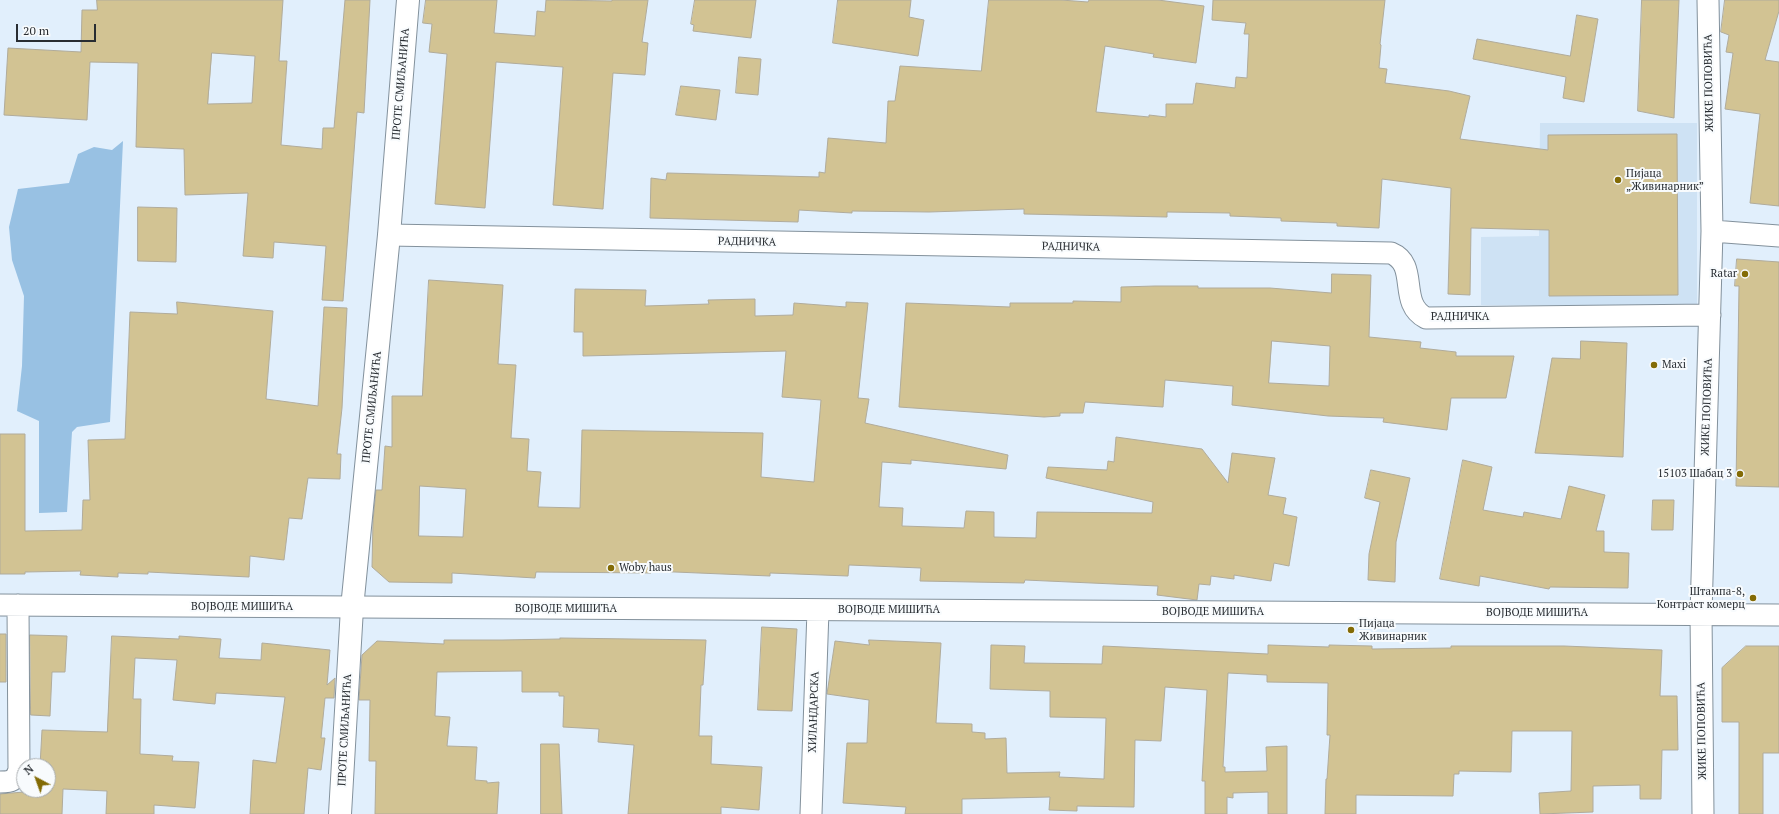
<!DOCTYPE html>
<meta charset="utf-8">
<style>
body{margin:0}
#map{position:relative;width:1779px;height:814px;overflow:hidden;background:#e1effc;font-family:"PT Serif",serif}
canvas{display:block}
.north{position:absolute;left:16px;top:758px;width:40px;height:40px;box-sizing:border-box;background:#f8fbfd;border:1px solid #a5a9ac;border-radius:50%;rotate:319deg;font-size:11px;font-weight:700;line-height:16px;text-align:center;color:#282d32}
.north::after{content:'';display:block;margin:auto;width:14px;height:18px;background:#836b05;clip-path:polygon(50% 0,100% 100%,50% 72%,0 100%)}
.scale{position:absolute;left:16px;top:24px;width:80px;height:18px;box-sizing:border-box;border:2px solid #282d32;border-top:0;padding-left:5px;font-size:12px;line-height:14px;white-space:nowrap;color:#282d32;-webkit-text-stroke:3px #f8fbfd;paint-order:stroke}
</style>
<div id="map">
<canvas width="1779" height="814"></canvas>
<div class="north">N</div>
<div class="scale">20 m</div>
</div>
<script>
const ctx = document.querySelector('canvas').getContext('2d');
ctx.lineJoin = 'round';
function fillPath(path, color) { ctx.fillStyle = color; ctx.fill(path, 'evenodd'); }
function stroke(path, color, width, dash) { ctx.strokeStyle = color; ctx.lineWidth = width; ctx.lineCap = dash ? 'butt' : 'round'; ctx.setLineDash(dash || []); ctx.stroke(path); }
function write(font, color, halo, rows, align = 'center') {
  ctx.font = font + ' "PT Serif",serif'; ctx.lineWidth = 4; ctx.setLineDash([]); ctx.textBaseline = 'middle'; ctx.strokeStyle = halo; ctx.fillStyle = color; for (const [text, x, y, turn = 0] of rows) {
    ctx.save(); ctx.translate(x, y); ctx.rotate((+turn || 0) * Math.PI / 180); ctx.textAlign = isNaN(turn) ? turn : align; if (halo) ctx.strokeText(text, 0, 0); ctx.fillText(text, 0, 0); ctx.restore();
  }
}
const built = new Path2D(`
 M1540 123H1697V305H1481V237L1539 236Z`);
const forest = new Path2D(`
 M123 141 110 422 77 427 72 432 67 512 39 513V421L17 411 22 366 24 296 12 260 9 227 18 189 69 183 78 154 94 147 112 150Z`);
const building = new Path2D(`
 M97 0H283L279 61H287L281 145 322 149 323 128H334L345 0H370L364 113 357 112 343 301 322 300 326 246 274 242 273 258 243 256 248 193 185 195 184 149 136 147 138 63 90 62 87 120 4 115 8 48 81 52 82 10H97ZM212 53 255 56 252 103 208 104Z
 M426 0H497L494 33 535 36 537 11 545 12 546 0 612 1V0H648L642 42 648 43 645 75 613 73 603 209 553 205 563 67 496 62 485 208 435 204 447 54 429 52 432 24 423 23Z
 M695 0H756L751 38 693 31 694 25 691 24Z
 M838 0H911L909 17 924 20 918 56 833 43Z
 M989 0H1061L1088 2 1089 0H1158L1204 6 1196 63 1153 57 1154 54 1105 46 1096 112 1149 117V115L1166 117V104H1193L1196 83 1235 88 1236 77 1247 78 1249 34H1244L1246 23 1212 20 1213 0H1385L1380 44 1381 45 1379 68 1387 69 1385 83 1449 91 1470 96 1460 139 1548 150V135L1677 134 1678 295 1549 296V230L1471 228 1470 295 1448 294 1451 188 1382 179 1379 228 1337 226V223L1281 221V218L1230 216V213L1167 212V217L1024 214V209L929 212 852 211V213L799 210 798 222 650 218 651 178 666 180 667 173 819 177V172L825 173 828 138 886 143 888 101H895L900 66 981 71Z
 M1642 0H1679L1674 118 1638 111Z
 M1725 0H1779V11L1765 60 1779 62V206L1750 203 1760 114 1725 109 1733 53 1726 52 1729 35 1721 32Z
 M1577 15 1598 19 1584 102 1563 98 1566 77 1473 59 1477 39 1570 56Z
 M739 57 761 59 758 95 736 93Z
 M681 86 720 90 716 120 676 115Z
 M138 207 177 208 176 262 138 261Z
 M1737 259 1779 262V487L1736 486 1739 286H1735Z
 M1332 274 1371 275 1369 337 1421 342 1420 348 1456 352V356H1514L1506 398H1451L1447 430 1383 422 1384 418 1328 416 1232 405 1233 386 1165 380 1163 407 1085 402 1083 413H1060V416L1044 417 899 407 906 303 1010 307V303H1073V301L1121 302V287L1155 286H1198V288H1270L1331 293ZM1272 341 1330 346 1329 386 1269 383Z
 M429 280 503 285 498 364 516 365 511 438 529 439 527 471 541 472 538 507 580 508 582 430 763 433 761 477 814 482 821 400 782 397 786 351 583 356V332H574L575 289 646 290 645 306 709 304 708 300 755 299V316L793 315 794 303 846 307V302L868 303 858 398 869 399 865 423 1008 455 1006 469 911 460V464L882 462 879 507 903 508 902 526 964 528 966 511 994 512V537L1036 538 1037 512 1152 513 1153 502 1046 478 1048 467 1107 470 1108 461 1114 462 1116 437 1202 449 1228 483 1232 453 1275 458 1268 495 1286 498 1283 514 1297 517 1289 566 1274 563 1271 581 1234 575V579L1211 576 1210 585 1199 584 1197 600 1157 595 1158 586 1025 580 1024 583 920 581 921 568 849 565 848 576 770 573V576L651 571V573L536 572 535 578 452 573V583L389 582 372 567 373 521 376 490H382L385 446 392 447V396H422ZM420 486 466 489 463 537 419 536Z
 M177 302 273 311 266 399 318 406 324 307 347 308 342 408 337 454H341L340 479 308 478 302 519 289 518 284 560 250 556 249 577 148 572V574L118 573V577L80 575 81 571 25 572V574H0V434H25V531L82 530 83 500H90L88 440 125 439 130 312 177 314Z
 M1581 341 1627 343 1623 457 1535 453 1552 358 1580 359Z
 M1463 460 1492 467 1483 510 1523 517 1524 512 1561 519 1569 486 1605 495 1596 531H1604V552L1629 553 1628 588 1550 587 1549 589 1480 576 1479 586 1440 579Z
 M1371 470 1410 478 1396 542 1395 582 1368 580 1369 554 1380 502 1365 498Z
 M1653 500H1674L1673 530H1652Z
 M762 627 797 629 792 711 758 710Z
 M0 634H6V682H0Z
 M30 635 67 636 65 672H52L50 716 31 715Z
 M112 636 179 639V636L221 639 219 658 261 660 262 643 330 650 327 685 335 678 334 698H325L321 738H325L321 770 308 768 304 814H250L253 760 276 763 285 697 216 693 215 704 173 700 177 660 135 658 133 699H141L140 754 173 756 172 761 199 762 195 808 154 805V814H106L107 791 63 789 62 814H0V794L48 790V766H40L42 730 107 732Z
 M560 638 706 640 703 685H701L699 736H712L711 764 762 767 759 810 721 807V814H628L634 745 598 742 599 729 563 727 564 696H559V692H522V671L437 672 435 716 450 717 447 746 477 747 475 780 487 781V783L499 782 497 814H375L376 761H369L370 700H359L362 655 377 641 444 644V640H502L560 639Z
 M869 640 941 643 936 723 972 724V732L985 733V739L1006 738 1007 773 1060 772 1059 777 1104 779 1106 718 1050 717V691L990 689 991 645 1025 646 1024 663 1102 664 1103 646 1268 654V645L1329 647V645L1372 646V649L1451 648V646H1564L1662 650 1660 696H1677L1678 750H1662L1661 799H1640V785L1593 786V812L1540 814 1539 793 1571 791 1572 731H1512L1511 772 1459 771V774H1454L1453 796 1356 795V814H1325L1326 779H1327L1330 735H1327L1328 683 1267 682V675L1228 673 1223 767H1225V772L1267 771 1266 747 1287 746V814H1268V792L1233 793V798L1227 797V814H1205V781H1202L1207 690 1165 687 1161 741 1135 740 1134 807 1077 806V811L1049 810 1050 797 962 799V814H905L906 807 843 803 847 743H867L869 700 827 694 835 641 869 645Z
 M1746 646H1779V753H1763V814H1739V722H1722V668Z
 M541 744H559L562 814H541Z`);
const minor = new Path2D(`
 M1712 231 1779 236
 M389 235 1391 253C1420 265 1397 303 1426 318L1710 315
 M0 605 1779 615
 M0 782C11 782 15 781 19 770L18 605
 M811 814 818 610
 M1703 814 1701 614 1712 231 1708 0`);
const tertiary = new Path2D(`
 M340 814 352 608 389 235 408 0`);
const markers = [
 [1618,180,4,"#836b05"],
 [1745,274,4,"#836b05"],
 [1654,365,4,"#836b05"],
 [1740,474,4,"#836b05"],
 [611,568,4,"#836b05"],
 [1753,598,4,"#836b05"],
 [1351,630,4,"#836b05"]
];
const streetNames = [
 ["ЖИКЕ ПОПОВИЋА",1709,83,-91],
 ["ПРОТЕ СМИЉАНИЋА",401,84,-85],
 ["РАДНИЧКА",747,242,1],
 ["РАДНИЧКА",1071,247,1],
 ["РАДНИЧКА",1460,317],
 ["ПРОТЕ СМИЉАНИЋА",372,407,-84],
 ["ЖИКЕ ПОПОВИЋА",1707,407,-88],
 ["ВОЈВОДЕ МИШИЋА",242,607],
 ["ВОЈВОДЕ МИШИЋА",566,609],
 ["ВОЈВОДЕ МИШИЋА",889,610],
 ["ВОЈВОДЕ МИШИЋА",1213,612],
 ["ВОЈВОДЕ МИШИЋА",1537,613],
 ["ХИЛАНДАРСКА",814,712,-88],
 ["ПРОТЕ СМИЉАНИЋА",345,730,-87],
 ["ЖИКЕ ПОПОВИЋА",1702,731,-91]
];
const poiNames = [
 ["Пијаца",1626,174],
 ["„Живинарник”",1626,187],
 ["Ratar",1737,274,"right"],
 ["Maxi",1662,365],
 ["15103 Шабац 3",1732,474,"right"],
 ["Woby haus",619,568],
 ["Штампа-8,",1745,592,"right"],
 ["Контраст комерц",1745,605,"right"],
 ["Пијаца",1359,624],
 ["Живинарник",1359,637]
];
fillPath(built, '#cee2f4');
fillPath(forest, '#98c1e3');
fillPath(building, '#d2c393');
stroke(building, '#b0ab9b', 1);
stroke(minor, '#83919c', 23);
stroke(tertiary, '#83919c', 24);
stroke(minor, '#fff', 21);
stroke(tertiary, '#fff', 22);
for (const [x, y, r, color] of markers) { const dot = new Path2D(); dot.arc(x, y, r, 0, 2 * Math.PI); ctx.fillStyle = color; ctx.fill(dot); stroke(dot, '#f8fbfd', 1.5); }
write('11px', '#282d32', '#f8fbfd', streetNames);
write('11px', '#282d32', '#f8fbfd', poiNames, 'left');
</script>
